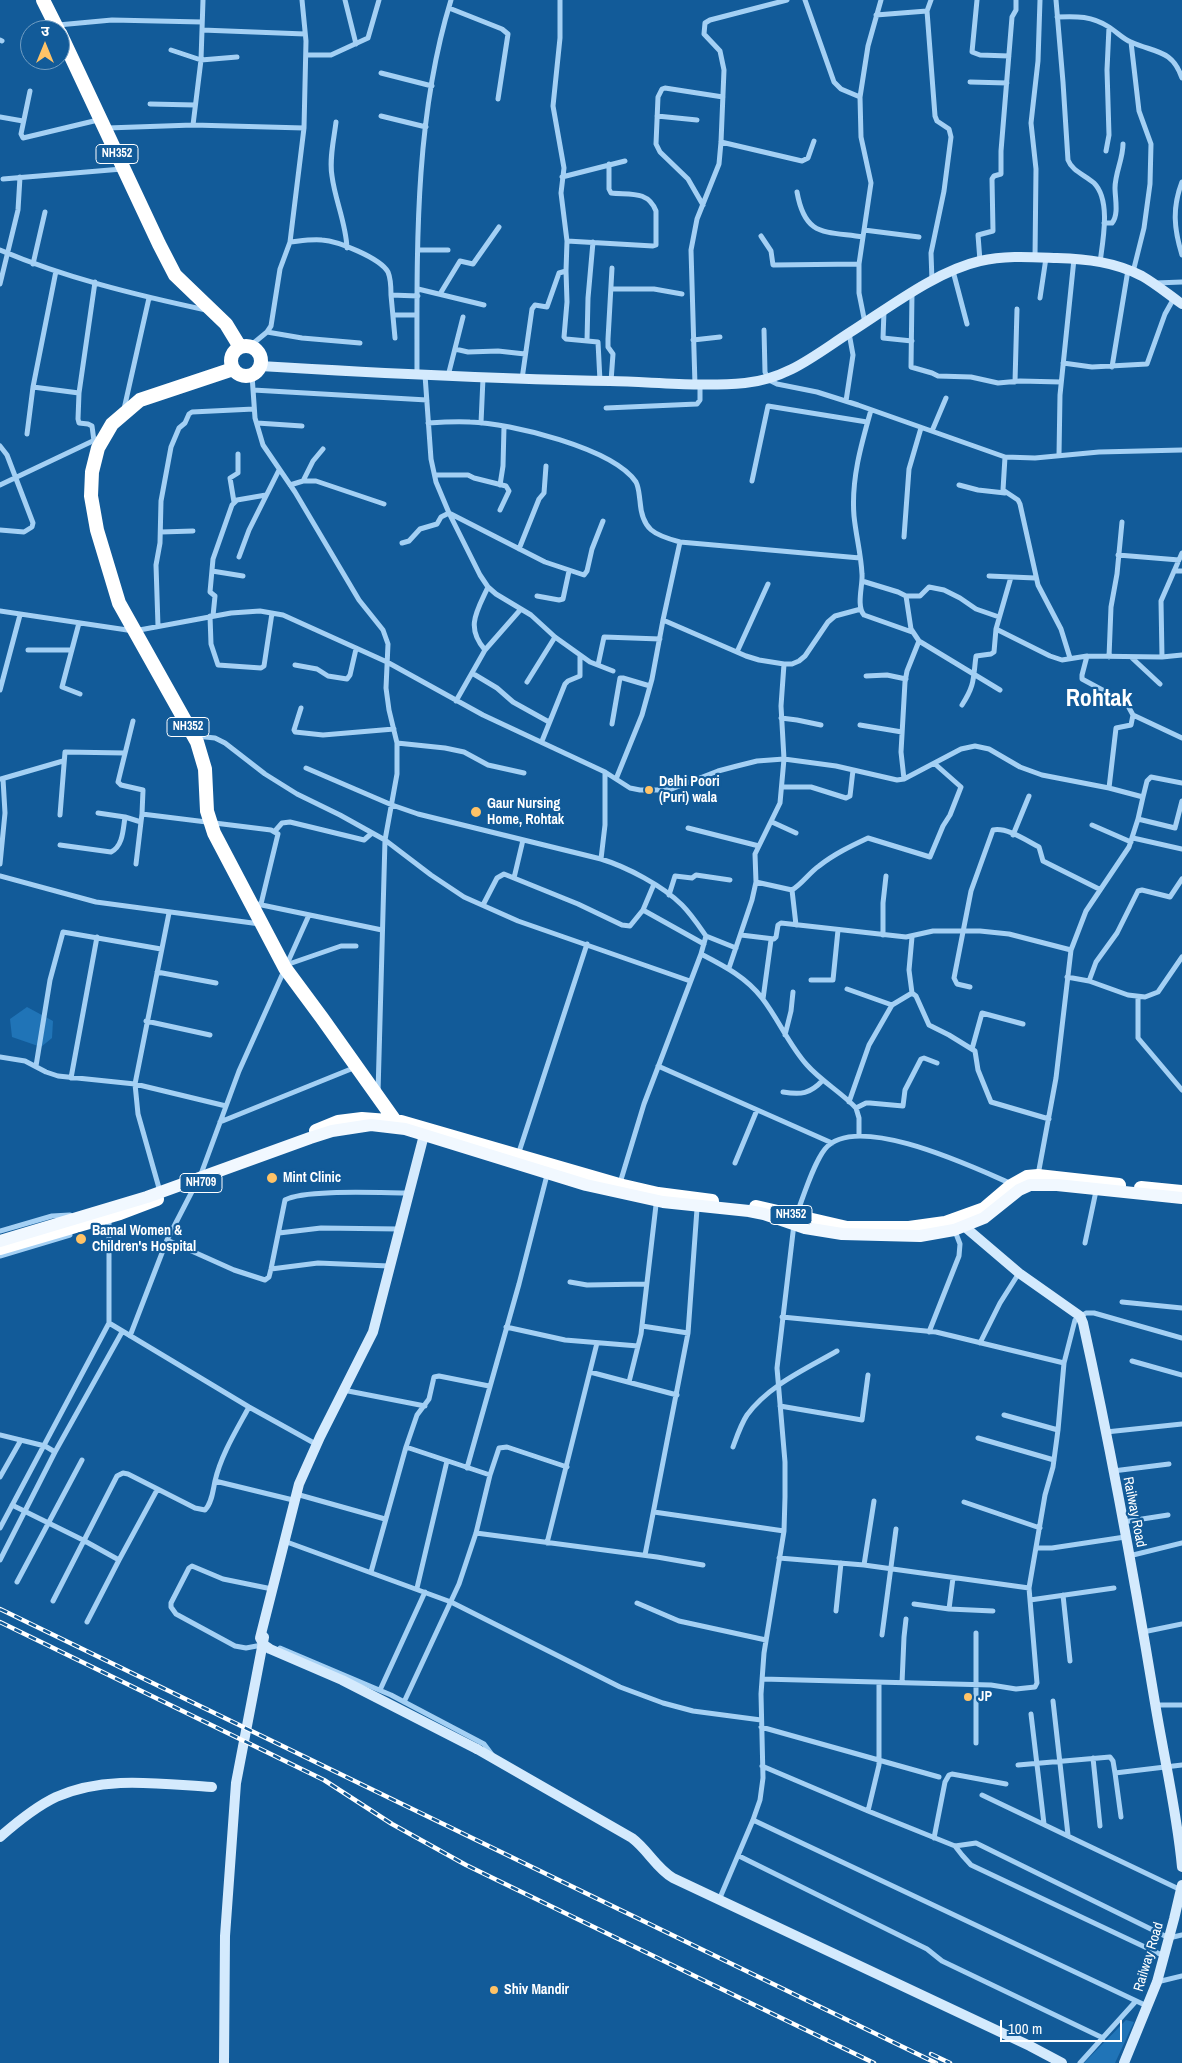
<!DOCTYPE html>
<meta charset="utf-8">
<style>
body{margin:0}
#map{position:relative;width:1182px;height:2063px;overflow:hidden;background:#125b99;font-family:"Archivo Narrow","Noto Sans Devanagari",sans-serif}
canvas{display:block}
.north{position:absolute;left:20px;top:20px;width:50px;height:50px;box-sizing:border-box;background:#125b99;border:1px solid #719dc2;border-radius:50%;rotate:0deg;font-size:14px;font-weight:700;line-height:20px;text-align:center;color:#fff}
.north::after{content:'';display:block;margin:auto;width:18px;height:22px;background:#ffc367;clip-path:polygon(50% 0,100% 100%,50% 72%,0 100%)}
.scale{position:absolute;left:1000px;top:2020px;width:122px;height:22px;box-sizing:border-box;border:2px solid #fff;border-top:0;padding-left:6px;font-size:15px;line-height:18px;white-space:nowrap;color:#fff;-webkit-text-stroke:4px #125b99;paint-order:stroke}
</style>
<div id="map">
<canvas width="1182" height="2063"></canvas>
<div class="north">उ</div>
<div class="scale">100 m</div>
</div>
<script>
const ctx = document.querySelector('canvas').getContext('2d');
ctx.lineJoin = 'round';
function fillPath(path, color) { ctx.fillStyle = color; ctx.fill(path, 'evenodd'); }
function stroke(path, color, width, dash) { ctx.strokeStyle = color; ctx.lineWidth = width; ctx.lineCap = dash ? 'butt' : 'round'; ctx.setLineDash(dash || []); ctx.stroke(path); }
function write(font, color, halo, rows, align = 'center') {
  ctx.font = font + ' "Archivo Narrow",sans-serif'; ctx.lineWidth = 4.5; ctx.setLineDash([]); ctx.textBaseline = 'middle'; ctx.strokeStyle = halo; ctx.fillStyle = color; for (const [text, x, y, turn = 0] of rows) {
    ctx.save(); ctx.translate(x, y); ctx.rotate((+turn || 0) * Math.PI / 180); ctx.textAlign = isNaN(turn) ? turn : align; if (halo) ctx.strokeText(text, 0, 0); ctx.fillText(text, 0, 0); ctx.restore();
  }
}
const green = new Path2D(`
 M27 1007 53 1021 52 1038 41 1047 12 1037 10 1019Z
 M1126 2020 1134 2022 1115 2063H1084Z`);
const street = new Path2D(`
 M345 0 356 44
 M805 0 834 82 841 89 860 97
 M931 0 927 11 935 116 937 121 949 129 951 137 944 191 931 253 932 281
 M977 0 972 52 980 55 1009 56
 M1056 0 1063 82 1068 160C1072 171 1085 175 1094 183 1111 200 1103 240 1100 262
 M449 8 502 29 508 34 498 99
 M876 15 927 11
 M1057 17C1077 16 1092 16 1109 27 1117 32 1123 39 1131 42 1155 53 1172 49 1182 78
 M58 25 112 20 202 22
 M202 30 305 34
 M0 40 2 41
 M1131 42 1139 111 1151 144 1150 184 1144 228 1133 272
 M171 50 201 60 237 57
 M306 55H331L368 38 379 0
 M381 73 432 86
 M970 82 1007 83
 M30 91 21 134 23 138 98 120
 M150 104 195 105
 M381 116 426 127
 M657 116 697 120
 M0 117 23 121
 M336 122C334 139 329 159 332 176 335 200 346 223 347 248
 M193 125 201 60 203 0
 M107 128 193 125 304 128
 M721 142 802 161 808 158 814 141
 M1106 151 1109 135 1107 70 1109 27
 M562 177 625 161
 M3 179 122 169
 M1182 182C1172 208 1174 229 1182 255
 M797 192C805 237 824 231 863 237
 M703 205 688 179 660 152 656 144 658 97 662 89 665 88 723 97
 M1104 223H1112C1119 215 1115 198 1115 188 1115 173 1123 159 1123 144
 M864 230 919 237
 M761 236 771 251 773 265 859 264
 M567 241 653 246 656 245V211C648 190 629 195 611 193L609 189V164
 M290 242C300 241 311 239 322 240 338 241 380 258 388 272 391 279 391 288 391 295L418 296
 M0 250C66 278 136 295 206 310
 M419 250H448
 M1035 257 1036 169 1031 123 1038 61 1040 0
 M980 261 978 235 993 231 992 179 994 176 1001 174V151L1012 17 1016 10V0
 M33 264 45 212
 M566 271 567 302 564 337 566 339 598 342 600 381
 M953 271 967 324
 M1156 283 1182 282
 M0 284 18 210 20 177
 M418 289 484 305
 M611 289H654L682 294
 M912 293 911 367 932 373 938 376 971 377 998 383 1020 381 1061 382
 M440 294 460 261 473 264 499 227
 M391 295 395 338
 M1040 298 1046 258
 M884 311 883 338 912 341
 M393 315H417
 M865 323 859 293V264L871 183 861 137 860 97 868 46 881 0
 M764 330 765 372 769 380 777 384 817 392 858 405 1005 457 1035 458 1099 452 1182 450
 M267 332 302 338 360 343
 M693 340 720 337
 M587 341 588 298 593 242
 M250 346 267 332 271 326 280 269 290 242 304 128 306 41 302 0
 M455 349 468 352 498 351 525 354
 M1063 363 1092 367 1147 364 1165 314 1174 298
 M1112 367 1128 270
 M252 375 255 418 263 445 295 492 359 600 383 630 388 644 386 688 389 710 397 743V774L385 840 378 1093
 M417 375C417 250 414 120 451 0
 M425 375 431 459 436 482 449 513 480 575 488 587 496 594 531 615 555 637 590 662 613 671
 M448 376 463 317
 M522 379 532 309 535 305 547 307 559 273 566 271 567 241 561 193 564 168 553 106 560 38V0
 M611 381 613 354 608 347V339L612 268
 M1015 382 1017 309
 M695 385 691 250 697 219 719 164 721 142 724 70 720 51 704 34 705 23 710 20 787 0
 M33 387 79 393
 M253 390 427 400
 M846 401 853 355 849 333
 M606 408 697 404 700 400V385
 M124 409 149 298
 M871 410C861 445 851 480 854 516 856 536 861 554 862 574 863 585 856 606 864 615L912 632
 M257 423 302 426
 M428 423C442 422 456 421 470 422 510 423 613 448 636 482 639 488 639 494 640 501 642 530 654 535 680 542L860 558
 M481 423 483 378
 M932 431 946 398
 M27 434 33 387 56 271
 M94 441 92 426 88 424 79 423 78 419 79 393 95 282
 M0 446 7 455 33 523 32 527 24 532 0 530
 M1059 455 1060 395 1074 259
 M1005 457 1003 490 1018 500 1020 504 1038 585 1061 629 1070 658
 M435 475H468L474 478 506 486 509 491 500 510
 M303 481 313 461 323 449
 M752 481 768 406 867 422
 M0 485 97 439
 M290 485 303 481H316L384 504
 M500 485 503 466 504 427
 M959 485 978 490 1005 493
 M234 502 230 478 238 473V454
 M161 532 193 531
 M904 537 909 469 921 428
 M402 543 409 541 420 529 437 524 441 517 449 513 545 562 584 575 587 571 592 549 603 521
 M519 549 539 499 544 493 546 466
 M1118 555 1179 560
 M239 557 249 530 279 470
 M212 571 243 576
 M1174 571H1182
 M989 576 1035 578
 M862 581 898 592 906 596 911 629 919 641 907 671 905 682 901 752 904 779
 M537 596 559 600 563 599 569 571
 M906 596H920L929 587 944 590 960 598 976 609 999 617
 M0 611 134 631 231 613 260 611 283 615 387 662 483 715 605 772 630 788 640 790H669L718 771 737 766 757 761 784 759 836 766 897 780 904 779 961 749 975 746 989 749 1020 767 1042 775 1109 788 1143 797 1138 819 1175 828 1182 801
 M210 616 211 644 218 665 261 668 264 666 272 613
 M213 616 215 596 210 592 213 559 232 505 237 500 266 495
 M663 620 746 656 759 660 784 664H792L799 661 805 656 828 622 835 616 861 609
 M79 623 62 687 80 694
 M158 626 156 565 160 543 161 501 171 447 179 428 185 423 189 414 192 412 254 409
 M996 629 1050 656 1062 660 1087 656 1162 657 1182 655
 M919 641 1000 690
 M28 650H71
 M485 650 521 609
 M737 652 768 584
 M1087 656 1082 675V679L1121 700 1127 704 1133 715 1182 738
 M1109 657 1111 607 1117 574 1122 522
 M1131 657 1160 684
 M1162 657 1161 601 1182 553
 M295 665 317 669 328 676 347 679 350 675 356 649
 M598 665 604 637 660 639
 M472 673 497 688 513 702 549 722
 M866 676 887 675 906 679
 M527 682 555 637
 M0 690 20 615
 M456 701 485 650C465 627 477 611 488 587
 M962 705C975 685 973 679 976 656L991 654 994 652 996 629 1011 577
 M301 708 294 730 295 732 323 735 394 729
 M781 718 797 720 821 725
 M133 721 118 782 121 785 143 790 142 814
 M612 724 620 678H623L650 686
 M860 725 902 732
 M196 736 215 738 225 743 265 774 297 794 340 815 385 840 431 875 464 897 518 921 690 981
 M542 741 565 684 568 681 580 676V655
 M397 743 445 748 464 752 488 765 524 773
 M306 768 392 805 418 814 601 859C627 867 663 886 682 905 691 914 699 926 706 936L701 954C724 966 746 977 762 998 779 1020 789 1045 807 1065 821 1081 841 1092 856 1108L859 1118V1136
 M1 779 63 761
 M616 779 642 715 652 679 663 620 680 542
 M782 787H811L846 798 850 796 853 770
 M1109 788 1116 728 1131 725 1133 715
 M1143 797 1147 781 1151 777 1182 783
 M98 813 125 817
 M60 815 65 752 125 753
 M772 822 796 833
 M1092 825 1131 842
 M688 828 759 846
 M275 831 282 823 290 822 364 840 372 833
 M1013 835 1029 796
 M1133 838 1182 849
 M60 845 111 852C123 846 123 830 125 817L141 822 142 814 271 830 278 834 277 838 261 904
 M601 859 605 825V772
 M0 864 5 813 3 779
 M136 864 141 822
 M0 876 96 902 260 924
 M514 878 523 840
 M756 882 792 890C802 884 809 873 819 866 834 854 851 846 868 838L930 857 943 826 950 815 961 787 935 764
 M792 890 796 925
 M669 895 675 876 692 878 696 875 730 880
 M257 904 382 930
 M483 905 497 878 504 874 578 904 622 925 630 926 643 910 654 884
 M643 910 704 944
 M741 935 774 939 776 937 778 925 781 923 906 937 933 931H980L1009 934 1071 950
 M883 935V903L886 876
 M706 936 736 948
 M912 937 909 970 912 993 916 996 929 1025 949 1035 975 1051 978 1070 991 1102 1049 1119
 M286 965 341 946H356
 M729 968 752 900 756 882 755 854 780 803 784 759 781 706 784 664
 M157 972 216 983
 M1067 977 1089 981 1128 995 1145 997 1158 992 1182 957
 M811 980H833L838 930
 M1089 981 1096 962 1117 933 1138 891 1142 890 1170 897 1182 879
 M970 987 957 984 954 978 971 891 993 830C1007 827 1027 841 1039 847L1043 861 1099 889
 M847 989 892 1005
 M1138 997V1038L1182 1090
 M763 999 771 940
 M146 1021 210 1035
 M785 1035 791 1011 793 992
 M972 1049 982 1013 1023 1024
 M0 1057 25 1061 46 1072 58 1076 135 1084 226 1106
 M36 1066 50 980 63 932 161 949
 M658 1066 832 1143
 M71 1078 97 937
 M783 1092C801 1095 810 1094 823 1080
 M849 1102 869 1045 892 1005 912 993
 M856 1108 866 1103H870L903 1106 905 1090 921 1059 924 1058 937 1063
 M220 1122 356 1067
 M518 1155 587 944
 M735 1163 757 1110
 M1038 1175 1056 1078 1071 950 1086 911 1129 847 1138 819
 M620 1183 644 1104 701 954
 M159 1188 138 1114 135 1084 169 913
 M796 1216C803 1198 813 1164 825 1149 856 1111 975 1168 1012 1184
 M109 1218V1323L249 1407 314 1443
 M0 1231 52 1216 70 1215
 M279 1233 321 1228 399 1229
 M167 1240 234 1270 265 1280 269 1277 271 1269 285 1200C304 1189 383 1193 408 1193
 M1085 1243 1096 1191
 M0 1256 70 1235
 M271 1269 318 1263 389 1266
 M570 1282 587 1285 646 1284
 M1122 1302 1182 1308
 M782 1317 936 1332 1064 1363
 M642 1326 688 1333
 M506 1327 565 1340 638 1346
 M929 1332 959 1256 960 1244 955 1231
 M130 1336 167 1240 201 1174 239 1071 309 915
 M980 1343 1000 1303 1019 1273
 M1132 1361 1182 1375
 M590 1372 677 1395
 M629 1382 641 1334 656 1205
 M343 1390 425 1406
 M780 1406 862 1420 868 1375
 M1004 1415 1058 1430
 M1106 1432 1182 1424
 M0 1435 45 1446 55 1452
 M978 1438 1054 1460
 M406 1447 490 1475
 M733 1447C737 1436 741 1424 747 1415 769 1385 806 1369 837 1351
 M467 1468 519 1284 547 1175
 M1113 1471 1169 1464
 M0 1477 21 1440
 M215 1481 293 1500
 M296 1494 385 1519
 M964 1502 1040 1528
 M12 1505 83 1540 119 1560 157 1490
 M654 1512 784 1531
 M1123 1522 1168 1515
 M0 1528 109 1323
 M476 1533 657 1557 703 1565
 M284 1541 451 1602 620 1687 663 1703 693 1711 761 1720
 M547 1543 597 1343
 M1036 1548H1052L1125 1537
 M645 1555 688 1333 697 1209
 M1129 1556 1182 1543
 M779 1558 864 1565 1029 1588
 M0 1560 55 1452 122 1332
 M864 1565 874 1501
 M371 1572 406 1447 417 1415 429 1399 434 1377 439 1376 489 1386
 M17 1582 82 1460
 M417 1588 447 1461
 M1063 1595 1070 1661
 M1030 1600 1114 1588
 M53 1601 117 1476 123 1473 128 1474 195 1508 205 1510C212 1503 213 1490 215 1481 221 1455 236 1431 249 1407
 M637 1603 679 1621 766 1640
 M914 1604 949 1609 993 1611
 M949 1609 953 1578
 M836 1611 841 1563
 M87 1622 119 1560
 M1143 1632 1182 1624
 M976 1633V1743
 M882 1635 896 1529
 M262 1645 246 1648 235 1646 176 1614 171 1607V1603L189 1568 192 1566 223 1579 272 1589
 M280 1648 391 1695 484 1744 493 1756
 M762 1679 991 1685 1016 1689 1035 1687 1037 1683 1029 1588 1045 1495 1053 1467 1058 1430 1064 1363 1075 1320 1086 1313H1094L1182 1338
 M902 1683 904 1637 906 1619
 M380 1690 425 1592
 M1053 1701 1068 1835
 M404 1702 459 1584 476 1533 490 1475 499 1448 507 1447 567 1467
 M1155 1705H1182
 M1031 1714 1044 1824
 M761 1727 939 1777
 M1093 1758 1100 1826
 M1018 1765 1110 1757 1113 1761 1115 1773 1182 1765
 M762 1766 868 1811 955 1846 976 1843 1169 1938 1182 1935
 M1115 1773 1121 1817
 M982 1795 1181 1890
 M868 1811 879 1765V1683
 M753 1820 1147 2006
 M934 1838 945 1782 949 1775 952 1774 1006 1784
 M955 1846 962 1855 971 1865 1164 1956
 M739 1856 927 1949 942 1961 1103 2038
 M719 1900 753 1820 760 1800 763 1778 761 1694 764 1653 784 1531 785 1497V1462L777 1368 794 1224
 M1157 1982 1182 1976
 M1080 2063 1136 2001`);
const secondary = new Path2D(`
 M260 366C377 373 493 379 610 381 655 382 700 387 745 383 787 379 815 355 849 333 887 309 936 271 980 261 1005 255 1032 257 1057 258 1087 259 1115 262 1142 276 1156 284 1169 295 1182 304
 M960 1221 965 1227 1019 1273 1080 1316 1083 1323C1111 1449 1134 1576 1155 1703 1164 1758 1177 1812 1182 1867
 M477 1749 632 1838C648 1850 656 1868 673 1878L1030 2046 1062 2063
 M0 1837C17 1822 35 1807 56 1797 105 1775 160 1784 212 1787
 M224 2063 225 1936 236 1783 264 1637
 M1124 2063 1157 1982 1174 1919 1182 1885`);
const highway = new Path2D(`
 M43 0 58 30
 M60 33 159 244 175 275 226 324 240 347
 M231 361a15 15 0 1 1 30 0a15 15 0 1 1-30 0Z
 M233 369 140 400 112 424 98 448 92 472 91 496 97 530 119 603 197 742 205 769 207 811 214 833 285 968 322 1018 398 1125
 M316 1131 338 1122 362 1119 401 1122 619 1185 658 1194 712 1201
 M1141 1188 1182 1192
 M756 1207 847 1228H909L945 1223 984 1209 1011 1186 1027 1177 1038 1176 1119 1185
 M0 1248 120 1213 157 1199`);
const rail = new Path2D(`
 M0 1609 936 2063
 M0 1622 324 1780 392 1824 466 1865 874 2063
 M931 2054 950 2063`);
const secondaryBridge = new Path2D(`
 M424 1135 373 1332 320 1437 299 1484 260 1638 264 1645 270 1649 342 1680 477 1749`);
const primaryBridge = new Path2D(`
 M0 1241 147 1197 310 1138 332 1131 371 1125 405 1129 586 1185 663 1202 749 1211 764 1214 805 1228 842 1234 920 1236 954 1230 984 1218 1019 1190 1030 1185H1057L1182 1198`);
const markers = [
 [649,790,5,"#ffc367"],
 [476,812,6,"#ffc367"],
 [272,1178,6,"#ffc367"],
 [81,1239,6,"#ffc367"],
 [968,1697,5,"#ffc367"],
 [494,1990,5,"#ffc367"]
];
const shields = [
 [117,154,42],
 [188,727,42],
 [201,1183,42],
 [791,1215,42]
];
const shieldNames = [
 ["NH352",117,154],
 ["NH352",188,727],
 ["NH709",201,1183],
 ["NH352",791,1215]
];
const poiNames = [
 ["Delhi Poori",659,782],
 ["(Puri) wala",659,798],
 ["Gaur Nursing",487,804],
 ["Home, Rohtak",487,820],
 ["Mint Clinic",283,1178],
 ["Bamal Women &",92,1231],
 ["Children's Hospital",92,1247],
 ["JP",978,1697],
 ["Shiv Mandir",504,1990]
];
const streetNames = [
 ["Railway Road",1134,1512,79],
 ["Railway Road",1149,1957,-73]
];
const townNames = [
 ["Rohtak",1099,700]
];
fillPath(green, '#2074b7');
stroke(street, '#a4d0f4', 5);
stroke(secondary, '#d4eafd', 10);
stroke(highway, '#fff', 14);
stroke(rail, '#fff', 4.5);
stroke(rail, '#125b99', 2.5, [8]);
stroke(secondaryBridge, '#d4eafd', 10);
stroke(primaryBridge, '#f1f8ff', 12);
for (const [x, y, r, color] of markers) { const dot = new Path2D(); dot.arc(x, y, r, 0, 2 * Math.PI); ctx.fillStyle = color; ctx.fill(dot); stroke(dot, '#125b99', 2); }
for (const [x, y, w] of shields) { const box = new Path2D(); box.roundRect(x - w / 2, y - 9.5, w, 19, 4); ctx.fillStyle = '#125b99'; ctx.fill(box); stroke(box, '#fff', 1); }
write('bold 12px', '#fff', null, shieldNames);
write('bold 14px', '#fff', '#125b99', poiNames, 'left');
write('14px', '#fff', '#125b99', streetNames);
write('bold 24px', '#fff', '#125b99', townNames);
</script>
